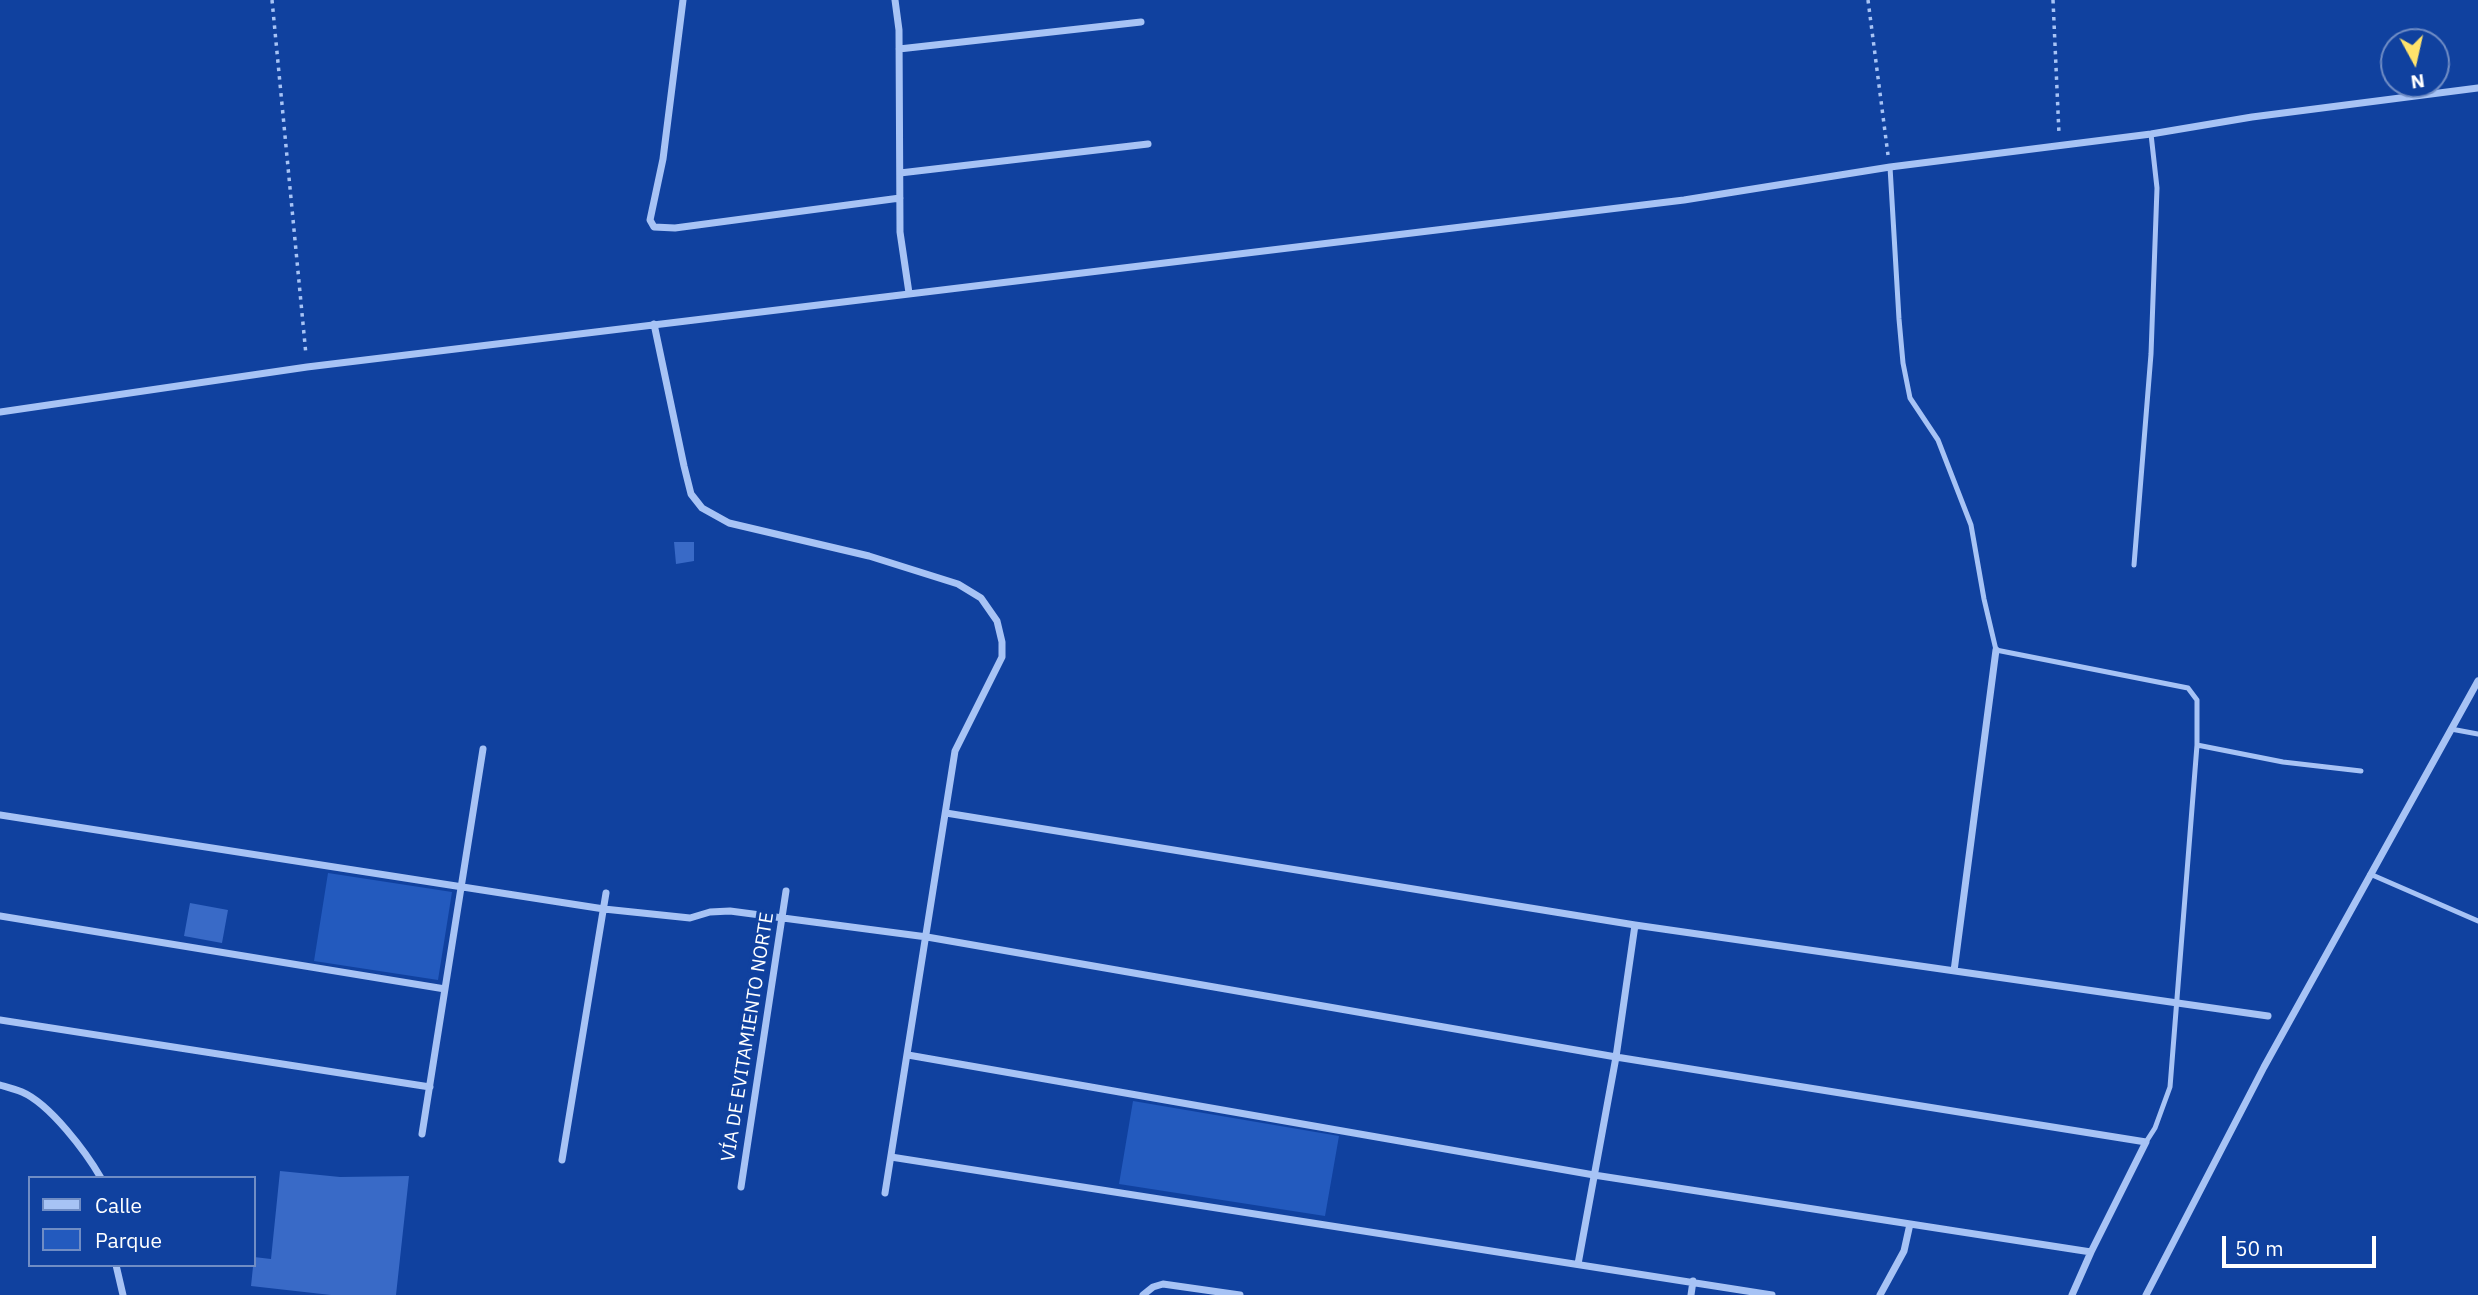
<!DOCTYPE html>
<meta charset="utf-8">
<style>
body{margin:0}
#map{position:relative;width:2478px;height:1295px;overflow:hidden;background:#10419f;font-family:"IBM Plex Sans",sans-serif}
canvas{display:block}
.legend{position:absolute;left:28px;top:1176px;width:228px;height:91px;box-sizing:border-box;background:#10419f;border:2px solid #708dc5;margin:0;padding:9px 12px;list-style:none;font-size:21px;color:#fff}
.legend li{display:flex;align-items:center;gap:14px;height:35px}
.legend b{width:35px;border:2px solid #708dc5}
.north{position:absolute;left:2380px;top:28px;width:70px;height:70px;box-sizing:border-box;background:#10419f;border:2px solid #708dc5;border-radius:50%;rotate:172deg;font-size:19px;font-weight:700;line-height:28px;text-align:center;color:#fff}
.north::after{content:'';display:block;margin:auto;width:24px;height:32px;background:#ffe36b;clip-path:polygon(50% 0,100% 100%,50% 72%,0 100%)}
.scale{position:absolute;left:2222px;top:1236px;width:154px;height:32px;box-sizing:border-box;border:4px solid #fff;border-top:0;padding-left:9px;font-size:21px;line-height:24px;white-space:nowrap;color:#fff;-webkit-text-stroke:5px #10419f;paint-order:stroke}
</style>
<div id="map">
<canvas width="2478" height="1295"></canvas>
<ul class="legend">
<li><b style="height:9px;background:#a7c3f5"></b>Calle</li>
<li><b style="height:19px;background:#235abe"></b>Parque</li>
</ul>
<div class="north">N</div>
<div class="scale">50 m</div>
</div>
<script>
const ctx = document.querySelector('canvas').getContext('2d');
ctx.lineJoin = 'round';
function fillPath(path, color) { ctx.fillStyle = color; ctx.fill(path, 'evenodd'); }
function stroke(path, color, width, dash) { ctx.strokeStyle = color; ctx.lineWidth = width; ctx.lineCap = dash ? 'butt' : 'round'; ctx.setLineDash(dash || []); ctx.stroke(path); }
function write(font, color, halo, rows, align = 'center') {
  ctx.font = font + ' "IBM Plex Sans",sans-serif'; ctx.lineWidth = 7; ctx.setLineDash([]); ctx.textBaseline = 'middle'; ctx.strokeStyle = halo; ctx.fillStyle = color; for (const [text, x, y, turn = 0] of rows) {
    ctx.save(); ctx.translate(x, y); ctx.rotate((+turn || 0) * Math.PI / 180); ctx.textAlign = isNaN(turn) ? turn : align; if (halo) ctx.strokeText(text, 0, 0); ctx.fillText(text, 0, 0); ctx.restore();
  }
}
const green = new Path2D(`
 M328 873 452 892 438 980 314 961Z
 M1133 1101 1339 1136 1325 1216 1119 1184Z`);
const building = new Path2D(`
 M674 542H694V561L676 564Z
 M190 903 228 910 222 943 184 936Z
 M280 1171 340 1177 409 1176 396 1295H331L251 1286 254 1257 271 1259Z`);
const path = new Path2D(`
 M272 0 306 355
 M1868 0 1888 155
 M2053 0 2059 134`);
const lane = new Path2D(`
 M1890 167 1899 319 1903 363 1910 398 1938 440 1971 525 1984 599 1996 650 2188 688 2197 700V745L2170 1087 2155 1128 2146 1142
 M2134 565 2151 354 2157 188 2151 134
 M2451 729 2478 734
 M2197 745 2283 762 2361 771
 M2370 874 2478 921`);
const street = new Path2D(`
 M683 0 663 159 650 220 654 227 675 228 900 198
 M895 0 899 30 900 232 909 293
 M899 49 1141 22
 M900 173 1148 144
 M654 324 684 466 691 494 702 508 729 523 869 556 958 584 981 598 997 621 1002 642V657L955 751 885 1193
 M0 412 307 367 1684 200 1890 167 2151 134 2252 117 2478 88
 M946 813 1635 925 2268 1016
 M0 815 604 909 690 918 710 912 730 911 927 937 1616 1057 2146 1142 2091 1252 2072 1295
 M0 916 445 989
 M1954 971 1996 650
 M0 1020 430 1087
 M908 1055 1594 1175 2091 1252
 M0 1085C7 1087 15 1089 22 1092 50 1104 86 1152 101 1178
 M422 1134 483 749
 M891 1157 1772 1295
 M562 1160 606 893
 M741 1187 786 891
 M1578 1264 1616 1057 1635 925
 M116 1265 123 1295
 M1143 1295 1153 1287 1163 1284 1240 1295
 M1691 1295 1693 1281
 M1880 1295 1904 1251 1910 1224
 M2146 1295 2264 1067 2478 681`);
const streetNames = [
 ["VÍA DE EVITAMIENTO NORTE",748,1037,-81]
];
fillPath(green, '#235abe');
fillPath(building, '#396ac7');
stroke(path, '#a7c3f5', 3.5, [3.5, 5]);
stroke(lane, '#a7c3f5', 5);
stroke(street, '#a7c3f5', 7);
write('19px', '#fff', '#10419f', streetNames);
</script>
